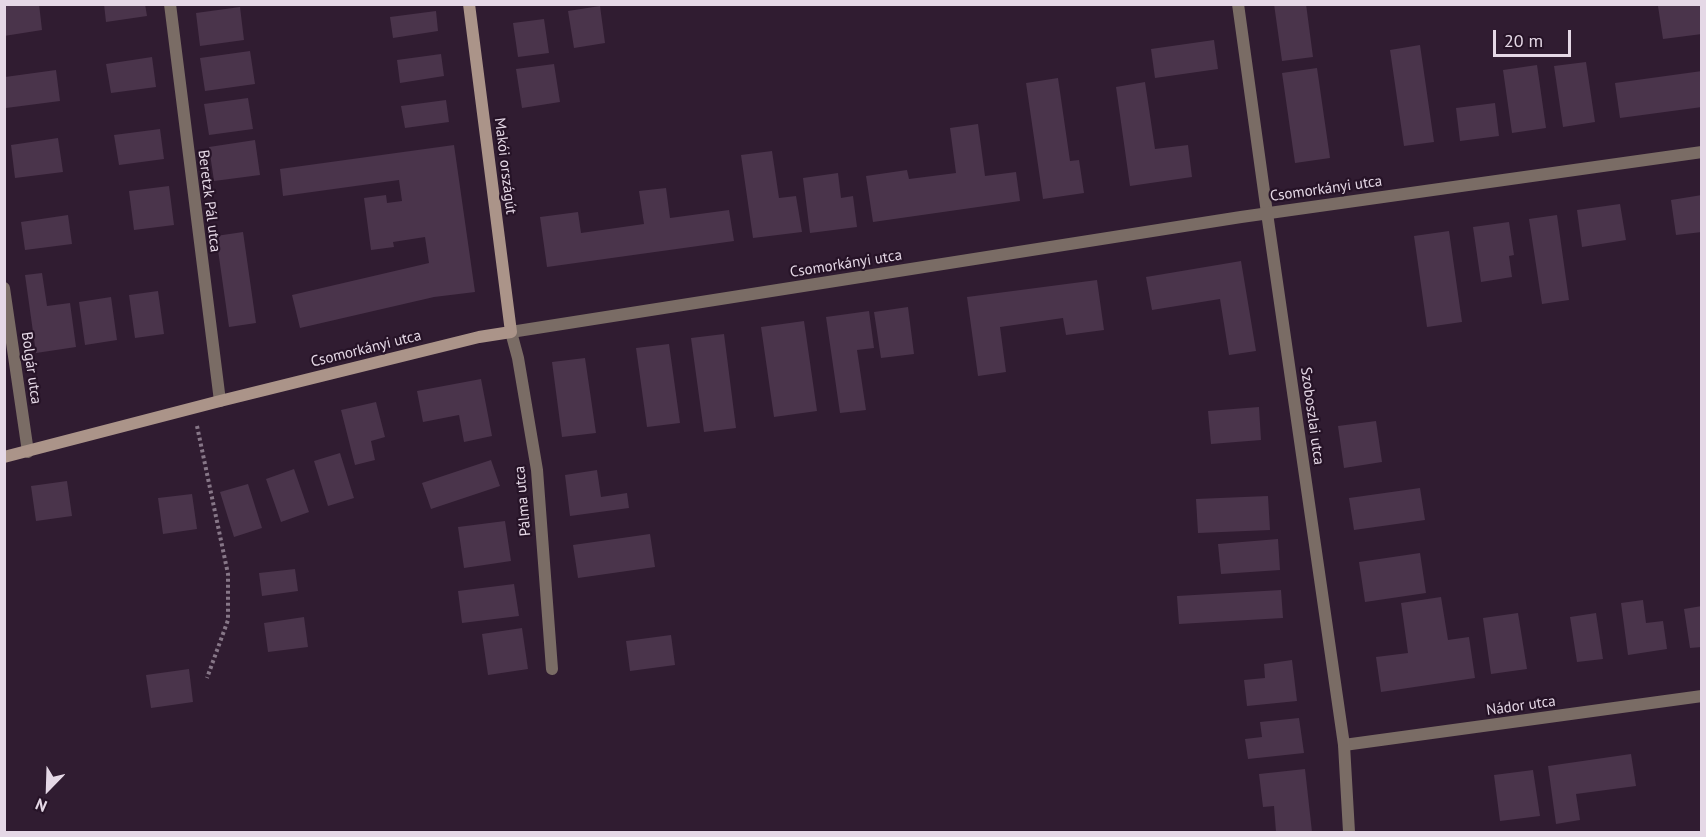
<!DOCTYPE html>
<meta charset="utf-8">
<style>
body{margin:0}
#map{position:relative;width:1706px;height:837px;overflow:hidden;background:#301c31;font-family:"PT Sans",sans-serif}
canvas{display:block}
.frame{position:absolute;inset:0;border:6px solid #e5d8e6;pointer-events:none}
.north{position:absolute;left:18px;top:759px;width:60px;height:60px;-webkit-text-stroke:4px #261327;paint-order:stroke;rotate:203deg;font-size:16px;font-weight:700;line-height:24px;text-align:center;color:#e5d8e6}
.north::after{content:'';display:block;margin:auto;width:21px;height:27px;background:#e5d8e6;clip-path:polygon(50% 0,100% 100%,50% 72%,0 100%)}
.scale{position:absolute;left:1493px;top:30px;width:78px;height:27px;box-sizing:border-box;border:3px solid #e5d8e6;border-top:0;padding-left:8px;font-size:18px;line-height:21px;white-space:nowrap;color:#e5d8e6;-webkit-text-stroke:4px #261327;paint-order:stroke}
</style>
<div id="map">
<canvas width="1706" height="837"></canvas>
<div class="frame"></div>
<div class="north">N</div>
<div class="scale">20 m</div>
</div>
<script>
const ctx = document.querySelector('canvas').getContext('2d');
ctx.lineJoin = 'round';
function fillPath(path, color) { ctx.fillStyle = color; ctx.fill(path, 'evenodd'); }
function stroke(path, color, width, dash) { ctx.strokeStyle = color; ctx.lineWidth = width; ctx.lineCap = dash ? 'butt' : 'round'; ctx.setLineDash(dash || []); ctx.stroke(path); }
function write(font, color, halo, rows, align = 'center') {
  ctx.font = font + ' "PT Sans",sans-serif'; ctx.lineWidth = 4.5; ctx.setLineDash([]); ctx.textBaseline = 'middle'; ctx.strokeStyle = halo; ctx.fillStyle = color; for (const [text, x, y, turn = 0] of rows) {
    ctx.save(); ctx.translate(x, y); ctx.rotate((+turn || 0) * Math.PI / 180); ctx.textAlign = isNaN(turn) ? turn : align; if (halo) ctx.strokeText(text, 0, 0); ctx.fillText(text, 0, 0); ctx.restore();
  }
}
const building = new Path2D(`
 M18 4H39L42 30 4 36V6Z
 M104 4H145L147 16 106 22Z
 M1274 4H1306L1313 57 1282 61Z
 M1669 4H1702V34L1663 39 1658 6Z
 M600 6 605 43 574 48 568 11Z
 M240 7 244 40 200 46 196 13Z
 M436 11 438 31 393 38 390 17Z
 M544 19 549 53 518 57 513 23Z
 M1214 40 1218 69 1155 78 1151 49Z
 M1420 45 1434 142 1404 146 1390 50Z
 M250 51 255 84 205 91 200 58Z
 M441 54 444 76 400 83 397 60Z
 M152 57 156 87 111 93 106 64Z
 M1586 62 1595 122 1563 127 1554 66Z
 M554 64 560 102 522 108 516 69Z
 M1537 65 1546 128 1512 133 1503 70Z
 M1317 68 1330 158 1295 163 1282 73Z
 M56 70 60 101 6 108 5 77Z
 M1702 71V107L1620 118 1615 83Z
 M1058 78 1070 161 1079 160 1084 193 1043 199 1026 83Z
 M1145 82 1155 149 1188 145 1192 177 1130 186 1116 87Z
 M248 98 253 129 209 135 204 104Z
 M446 100 449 122 405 128 401 106Z
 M1495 103 1499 136 1460 141 1456 108Z
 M978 124 985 176 1016 172 1020 201 873 222 866 176 907 170 909 179 956 173 950 128Z
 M160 129 164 159 119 165 114 135Z
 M58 138 63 172 15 178 11 145Z
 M255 140 260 175 214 181 209 147Z
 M454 145 475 292 434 297 300 328 292 295 429 263 425 237 393 242 394 247 371 250 364 198 386 195 387 203 402 201 399 180 283 196 280 169Z
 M772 151 779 198 796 196 802 232 753 238 741 155Z
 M838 173 841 198 853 196 857 227 810 233 803 178Z
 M169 186 174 225 134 230 129 191Z
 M666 188 670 218 729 210 734 241 547 267 540 217 578 212 581 233 644 224 639 191Z
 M1702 195V232L1676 235 1671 200Z
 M1620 204 1626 240 1582 247 1577 210Z
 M68 215 72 244 25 250 21 222Z
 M1557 215 1569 300 1542 304 1529 219Z
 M1509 222 1514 255 1509 256 1512 277 1481 282 1473 227Z
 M1449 231 1462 322 1427 327 1414 236Z
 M243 232 256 323 229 327 216 236Z
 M1241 261 1256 351 1229 355 1220 299 1152 310 1146 277Z
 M42 273 47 306 70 303 76 347 36 353 25 275Z
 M1097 280 1104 330 1066 335 1063 318 1000 327 1006 372 978 376 967 297Z
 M158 291 164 334 135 338 129 295Z
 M111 297 117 340 85 345 79 302Z
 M908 307 914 354 881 358 874 312Z
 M869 311 874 348 857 350 866 410 840 413 826 317Z
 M804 321 817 411 774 417 761 327Z
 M724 334 736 428 704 432 691 338Z
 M669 344 680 423 647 427 636 348Z
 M585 358 596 433 562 437 552 362Z
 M481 379 492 436 464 442 459 415 423 422 417 391Z
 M376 402 385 437 371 441 375 460 355 465 341 410Z
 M1259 407 1261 440 1211 444 1208 411Z
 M1376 421 1382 462 1344 468 1338 426Z
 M340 453 354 498 328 506 314 461Z
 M491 460 500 486 431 509 422 483Z
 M294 469 309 512 281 522 266 479Z
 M597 470 601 497 627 493 629 508 570 516 565 475Z
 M67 481 72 516 36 521 31 486Z
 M248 484 262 528 234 537 220 492Z
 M1420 488 1425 520 1354 530 1349 498Z
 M192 494 197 529 163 534 158 498Z
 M1268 496 1270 530 1198 533 1196 499Z
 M505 521 511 561 464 568 458 527Z
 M650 534 655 567 578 578 573 545Z
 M1278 539 1280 570 1221 574 1218 544Z
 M1420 553 1426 593 1365 602 1359 562Z
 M295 569 298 591 262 596 259 573Z
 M514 584 519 616 462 623 458 591Z
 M1281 590 1283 618 1179 624 1177 596Z
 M1441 597 1448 640 1469 637 1475 678 1381 692 1376 657 1408 653 1401 603Z
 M1643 600 1646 623 1663 621 1667 649 1628 655 1621 603Z
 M1702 606V647L1690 648 1684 609Z
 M1518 613 1527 669 1491 674 1483 618Z
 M1596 613 1603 659 1577 662 1570 617Z
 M304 617 308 647 268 652 264 623Z
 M522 628 528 669 488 675 482 634Z
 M671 635 675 665 630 671 626 641Z
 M1292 660 1297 701 1247 706 1244 680 1265 678 1264 664Z
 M189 669 193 702 151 708 146 675Z
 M1299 718 1304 753 1248 759 1245 739 1262 737 1260 722Z
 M1631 754 1636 786 1576 794 1580 820 1556 824 1548 766Z
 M1305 769 1312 832H1276L1274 806 1263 807 1259 774Z
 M1533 770 1540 816 1500 821 1494 775Z`);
const path = new Path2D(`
 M197 426 228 574V620L207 678`);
const minor = new Path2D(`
 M170 4 220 401
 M1238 4 1267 213
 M4 288 28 452
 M511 332 518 358 537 470 552 669
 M1344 745 1702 696`);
const tertiary = new Path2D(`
 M1267 213 1344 745 1349 832
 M511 332 1241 217 1702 152`);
const secondary = new Path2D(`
 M4 457 220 401 479 337 511 332 469 4`);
const streetNames = [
 ["Makói országút",505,166,83],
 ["Csomorkányi utca",1326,189,-8],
 ["Beretzk Pál utca",209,201,83],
 ["Csomorkányi utca",846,264,-9],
 ["Csomorkányi utca",366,349,-14],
 ["Bolgár utca",31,368,82],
 ["Szoboszlai utca",1312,416,82],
 ["Pálma utca",523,501,-95],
 ["Nádor utca",1521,706,-8]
];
fillPath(building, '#4a344b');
stroke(path, '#877788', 4, [3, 3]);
stroke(minor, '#7a6c65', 12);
stroke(tertiary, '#7a6c65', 12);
stroke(secondary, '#ab9489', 12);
write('15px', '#e5d8e6', '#261327', streetNames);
</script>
